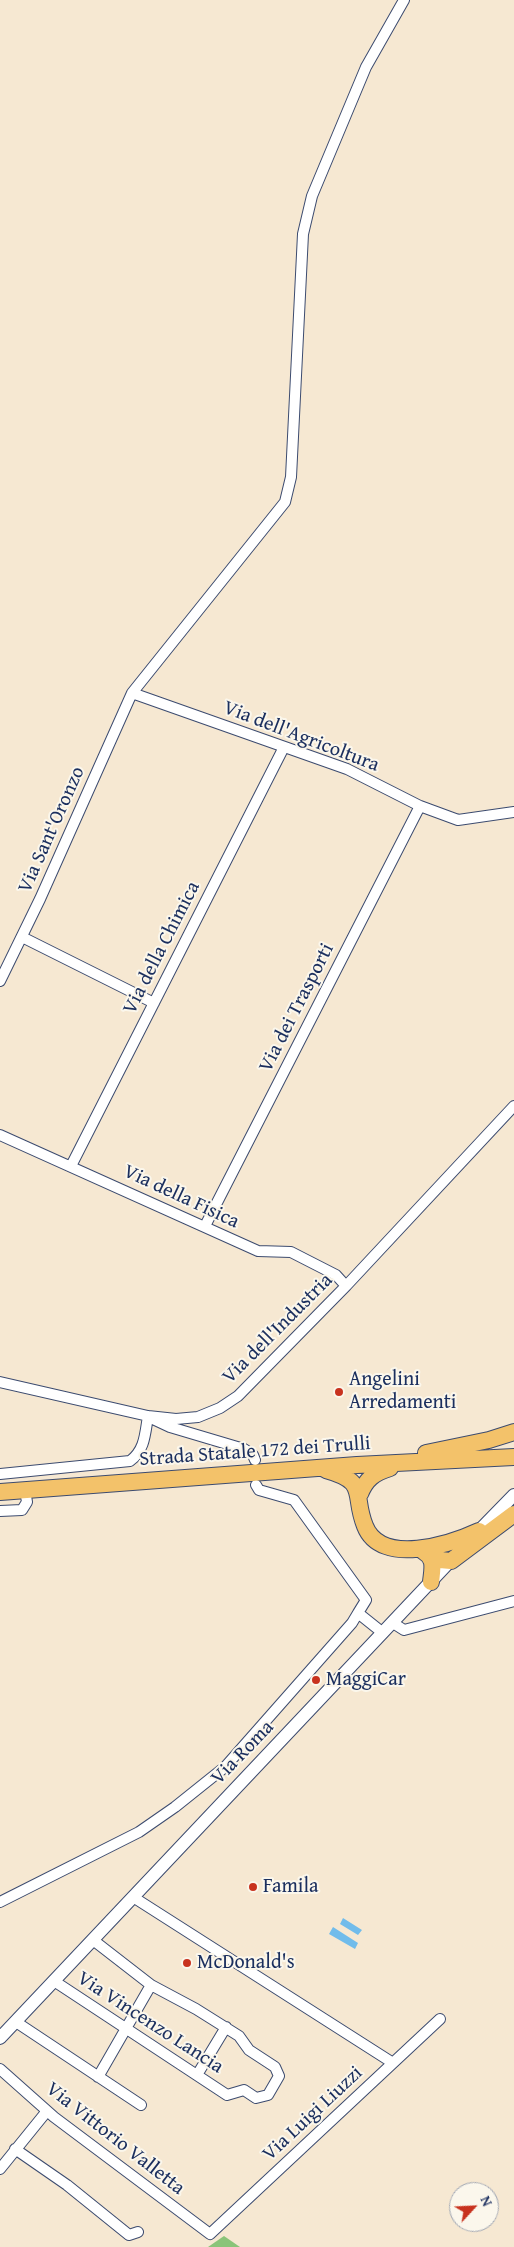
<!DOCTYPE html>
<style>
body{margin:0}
#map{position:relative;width:514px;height:2247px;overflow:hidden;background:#f6e8d2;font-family:"Gentium Book Plus",serif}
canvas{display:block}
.north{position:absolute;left:449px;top:2182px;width:50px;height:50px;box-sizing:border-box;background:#fbf7ec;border:1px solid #a1a7b3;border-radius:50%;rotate:65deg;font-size:14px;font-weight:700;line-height:20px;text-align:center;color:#1b2f5e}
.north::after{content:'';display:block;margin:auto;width:18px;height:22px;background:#c8321e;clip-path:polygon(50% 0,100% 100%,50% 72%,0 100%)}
</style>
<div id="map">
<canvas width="514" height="2247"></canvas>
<div class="north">N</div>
</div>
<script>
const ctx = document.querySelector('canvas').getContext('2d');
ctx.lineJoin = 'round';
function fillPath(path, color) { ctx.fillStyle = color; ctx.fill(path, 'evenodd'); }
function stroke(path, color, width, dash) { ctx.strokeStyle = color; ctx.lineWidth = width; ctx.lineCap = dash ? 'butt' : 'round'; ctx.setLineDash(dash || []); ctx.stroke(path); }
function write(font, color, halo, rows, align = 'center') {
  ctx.font = font + ' "Gentium Book Plus",serif'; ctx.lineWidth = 4; ctx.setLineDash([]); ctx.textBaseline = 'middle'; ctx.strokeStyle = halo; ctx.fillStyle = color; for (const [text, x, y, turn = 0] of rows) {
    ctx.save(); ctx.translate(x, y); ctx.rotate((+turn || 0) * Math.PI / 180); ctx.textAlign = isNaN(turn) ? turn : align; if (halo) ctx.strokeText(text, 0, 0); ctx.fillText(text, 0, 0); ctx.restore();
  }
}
const green = new Path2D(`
 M224 2236 240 2247H208Z`);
const water = new Path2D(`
 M343 1918 362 1930 358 1935 340 1924Z
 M333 1927 358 1943 355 1949 329 1934Z`);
const minor = new Path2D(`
 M132 693 347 769 420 806 458 820 514 812
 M22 937 154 1003
 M0 981 40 899 132 693 285 502 291 477 303 234 312 196 366 67 404 0
 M0 1135 258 1251 291 1252 336 1275 346 1286
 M71 1166 284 747
 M205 1226 420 806
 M0 1382 148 1416 176 1419 198 1417 220 1408 238 1396 346 1286 514 1106
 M153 1419 170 1427 244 1449 253 1455 255 1460
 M0 1474 130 1461C145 1450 145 1434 148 1416
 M256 1485 259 1490 294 1500 366 1600 358 1613 383 1633
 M0 1511 22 1510 27 1502 25 1490
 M393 1623 404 1630 514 1601
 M133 1897 393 2063
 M0 1902 139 1832 175 1807 225 1767 352 1623 358 1613
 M54 1981 227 2095 244 2090 256 2098 268 2095 279 2076 275 2067 249 2050 239 2036 196 2009 151 1985 93 1940
 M16 2022 141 2105
 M0 2069 54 2117 210 2234 440 2019
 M197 2075 226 2027
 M98 2077 151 1985
 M15 2149 67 2185 129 2235 138 2232
 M0 2169 47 2111`);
const tertiary = new Path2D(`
 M474 1536 514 1495
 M0 2038 455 1556`);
const primary = new Path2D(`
 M426 1453 489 1440 514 1432
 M326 1470C369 1482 352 1494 365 1526 381 1567 451 1544 479 1531
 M0 1492 357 1465 514 1457
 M360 1494C366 1479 374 1473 390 1468
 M424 1552C436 1558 432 1571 431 1582
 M429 1554 440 1560 451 1561 514 1514`);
const markers = [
 [339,1392,5,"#c8321e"],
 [316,1680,5,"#c8321e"],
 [253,1887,5,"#c8321e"],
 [187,1963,5,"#c8321e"]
];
const streetNames = [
 ["Via dell'Agricoltura",301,737,21],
 ["Via Sant'Oronzo",52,830,-66],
 ["Via della Chimica",162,948,-63],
 ["Via dei Trasporti",297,1008,-63],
 ["Via della Fisica",181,1197,25],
 ["Via dell'Industria",278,1329,-45],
 ["Strada Statale 172 dei Trulli",255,1452,-4],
 ["Via Roma",243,1753,-46],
 ["Via Vincenzo Lancia",150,2023,33],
 ["Via Luigi Liuzzi",313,2114,-43],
 ["Via Vittorio Valletta",115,2139,38]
];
const poiNames = [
 ["Angelini",349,1380],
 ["Arredamenti",349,1403],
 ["MaggiCar",326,1680],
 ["Famila",263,1887],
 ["McDonald's",197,1963]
];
fillPath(green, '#8ac479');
fillPath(water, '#71bceb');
stroke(minor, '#3c4b6f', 12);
stroke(tertiary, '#3c4b6f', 14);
stroke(primary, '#3c4b6f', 18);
stroke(minor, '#fff', 10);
stroke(tertiary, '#fff', 12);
stroke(primary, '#f3c26a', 16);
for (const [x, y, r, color] of markers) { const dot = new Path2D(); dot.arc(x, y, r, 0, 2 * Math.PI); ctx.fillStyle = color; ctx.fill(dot); stroke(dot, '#fbf7ec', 2); }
write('20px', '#1b2f5e', '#fbf7ec', streetNames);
write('20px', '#1b2f5e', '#fbf7ec', poiNames, 'left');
</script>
